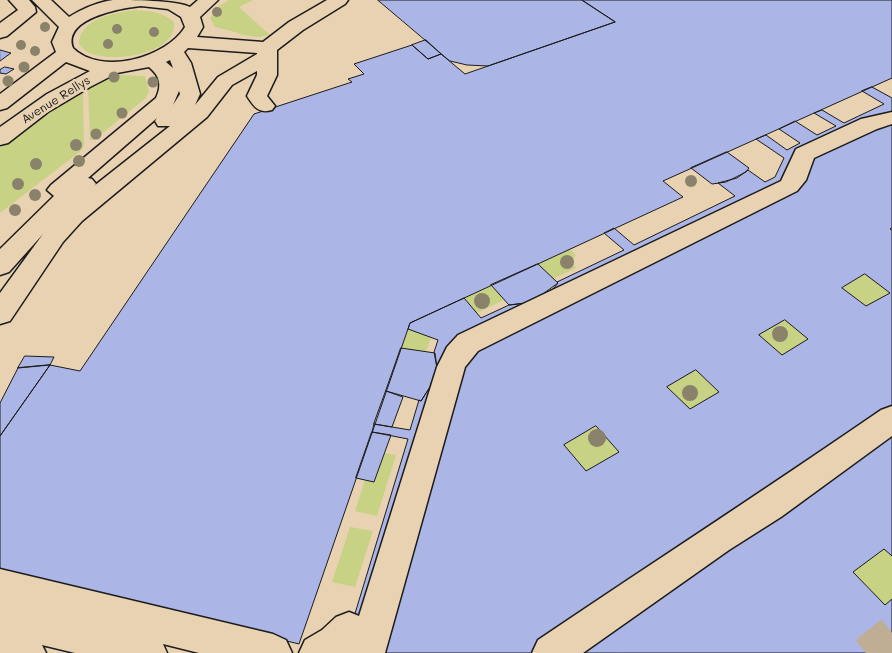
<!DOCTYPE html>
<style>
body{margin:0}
canvas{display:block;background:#e8d2b1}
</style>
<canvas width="892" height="653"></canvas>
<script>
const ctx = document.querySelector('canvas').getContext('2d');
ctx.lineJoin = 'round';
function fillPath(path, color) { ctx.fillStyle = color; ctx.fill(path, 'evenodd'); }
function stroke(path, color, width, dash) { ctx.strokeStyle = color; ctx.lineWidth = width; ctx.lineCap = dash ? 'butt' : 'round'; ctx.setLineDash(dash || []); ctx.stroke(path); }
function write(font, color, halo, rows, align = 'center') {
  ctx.font = font + ' Mali,sans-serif'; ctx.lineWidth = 5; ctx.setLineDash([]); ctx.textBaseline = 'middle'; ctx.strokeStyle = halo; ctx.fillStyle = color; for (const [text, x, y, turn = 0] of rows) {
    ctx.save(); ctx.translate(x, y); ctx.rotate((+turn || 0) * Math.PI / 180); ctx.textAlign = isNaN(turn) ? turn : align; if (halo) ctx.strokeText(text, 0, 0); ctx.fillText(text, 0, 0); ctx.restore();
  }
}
const green = new Path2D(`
 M229 0H253L239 7 270 35 257 37 238 34 239 33 215 27 210 18 219 6Z
 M135 10C151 11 162 12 174 22 178 55 110 64 87 52 84 50 82 47 79 44 80 18 114 13 135 10Z
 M119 75 145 76 149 91 146 98 94 140H90L88 88 103 80Z
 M81 91 83 94 84 145 82 150 0 213V148Z
 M570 249 576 255C572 260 572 263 576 268L553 279 538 264Z
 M865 274 890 293 866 306 842 288Z
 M491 285 504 300 477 313 464 298Z
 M785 320 808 339 782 355 759 335Z
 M408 329 431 338 426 351 401 348Z
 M696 370 719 392 690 409 667 387Z
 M596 426 619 452 586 471 564 445Z
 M385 453 396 455 377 516 355 511 365 480 374 482Z
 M350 527 373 531 355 587 332 582Z
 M884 549 892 556V599L885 605 853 572Z`);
const building = new Path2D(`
 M378 0H582L615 22 488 66 467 65 450 61Z
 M582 0H892V78L663 181 683 197 410 323 299 644 0 570V436L50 365 80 371 254 114 352 82 348 79 364 74 354 64 412 45 428 59 441 54 465 74 615 22Z
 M426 40 441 54 428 59 412 45Z
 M0 50 11 53 0 61Z
 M5 67 14 69 6 74 0 73V70Z
 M872 87 892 98V228L890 229 892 230V556L884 549 853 572 885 605 892 599V653H343L408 439 372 432 374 424 410 430 419 400 421 401 430 387 437 368 434 352 438 340 408 329 410 323 464 298 481 318 509 305 526 303 553 289 558 283 557 282 624 250 604 233 614 228 634 245 735 196 718 183 737 178 748 170 765 182 775 177 784 158 756 139 766 135 787 150 800 143 779 129 795 121 817 135 836 126 814 113 822 110 844 123 884 104 862 91ZM865 274 890 293 866 306 842 288ZM785 320 808 339 782 355 759 335ZM696 370 719 392 690 409 667 387ZM596 426 619 452 586 471 564 445Z
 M727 152 749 168 746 172 726 182 712 184 691 168Z
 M538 264 558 283 540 296 526 303 509 305 491 285Z
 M401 348 435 353 437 368 430 387 421 401 386 391Z
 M25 356 54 357 50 365 18 368Z
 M50 365 0 436V403L18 368Z
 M386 391 403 397 392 427 374 424Z
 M372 432 391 435 374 482 356 478Z`);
const minorTunnel = new Path2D(`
 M866 653 892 632`);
const minor = new Path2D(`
 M9 0H29L35 7 36 12 7 36 0 38V23L18 10Z
 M32 0H51L69 17C82 9 97 2 113 0 130 0 176 0 190 7L198 0H218L200 17 203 27 197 37 263 42 289 22 327 0H348L345 4 303 30 277 50V75L267 96 275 106 272 110C259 114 254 107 247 96L257 75V71L232 85 207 117 82 221 63 242 10 321 0 324V293L43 234 9 272 0 275V249L54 196 47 190 51 185 156 98C162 85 160 76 149 67L117 73 90 87 48 112 8 143 0 145V127L47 94 90 71 66 62 7 108 0 110V94L56 52 52 42 59 27ZM141 6 168 9 181 17 185 27C166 58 101 76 73 48 62 18 122 8 141 6ZM188 48 257 53V54L218 77 195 105 200 94 191 63 184 52ZM170 60 173 68 166 62ZM179 91 180 94 173 105ZM157 118 155 121 158 126H170L94 186 96 184 92 179 88 178Z
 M892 112V124L877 129 814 158 806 180 797 191 478 351 465 367 385 653H299L305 640 322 630 336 617 349 612 359 616 437 367 447 347 458 335 781 181 796 149 861 119Z
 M892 406V436L781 517 729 550 583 653H532L538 640C652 563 768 488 881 410Z
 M0 569 273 634 286 640 292 653H199L163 644 167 653H75L42 645 46 653H0Z`);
const trees = [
 [217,12,5],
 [45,27,5],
 [117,29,5],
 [154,32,5],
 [108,44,5],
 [21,45,5],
 [35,51,5],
 [24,67,5.5],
 [114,77,5.5],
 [8,81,5.5],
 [153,82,5.5],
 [122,113,5.5],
 [96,134,5.5],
 [76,145,6],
 [79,161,6],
 [36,164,6],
 [691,181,6],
 [18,184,6],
 [35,195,6],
 [15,210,6],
 [567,262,7],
 [482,301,8],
 [780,334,8],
 [690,393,8],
 [597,438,9]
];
const farStreetnames = [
 ["Avenue Rellys",56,100,-32]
];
fillPath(green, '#c7d285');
fillPath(building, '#abb5e6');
stroke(building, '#1c1c1c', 1);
stroke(minorTunnel, '#bfae93', 33, [33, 16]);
stroke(minor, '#1c1c1c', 3);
fillPath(minor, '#e8d2b1');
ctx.fillStyle = '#8a826b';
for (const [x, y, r] of trees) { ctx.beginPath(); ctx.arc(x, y, r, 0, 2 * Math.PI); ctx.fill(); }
write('12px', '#1c1c1c', '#e8d2b1', farStreetnames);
</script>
